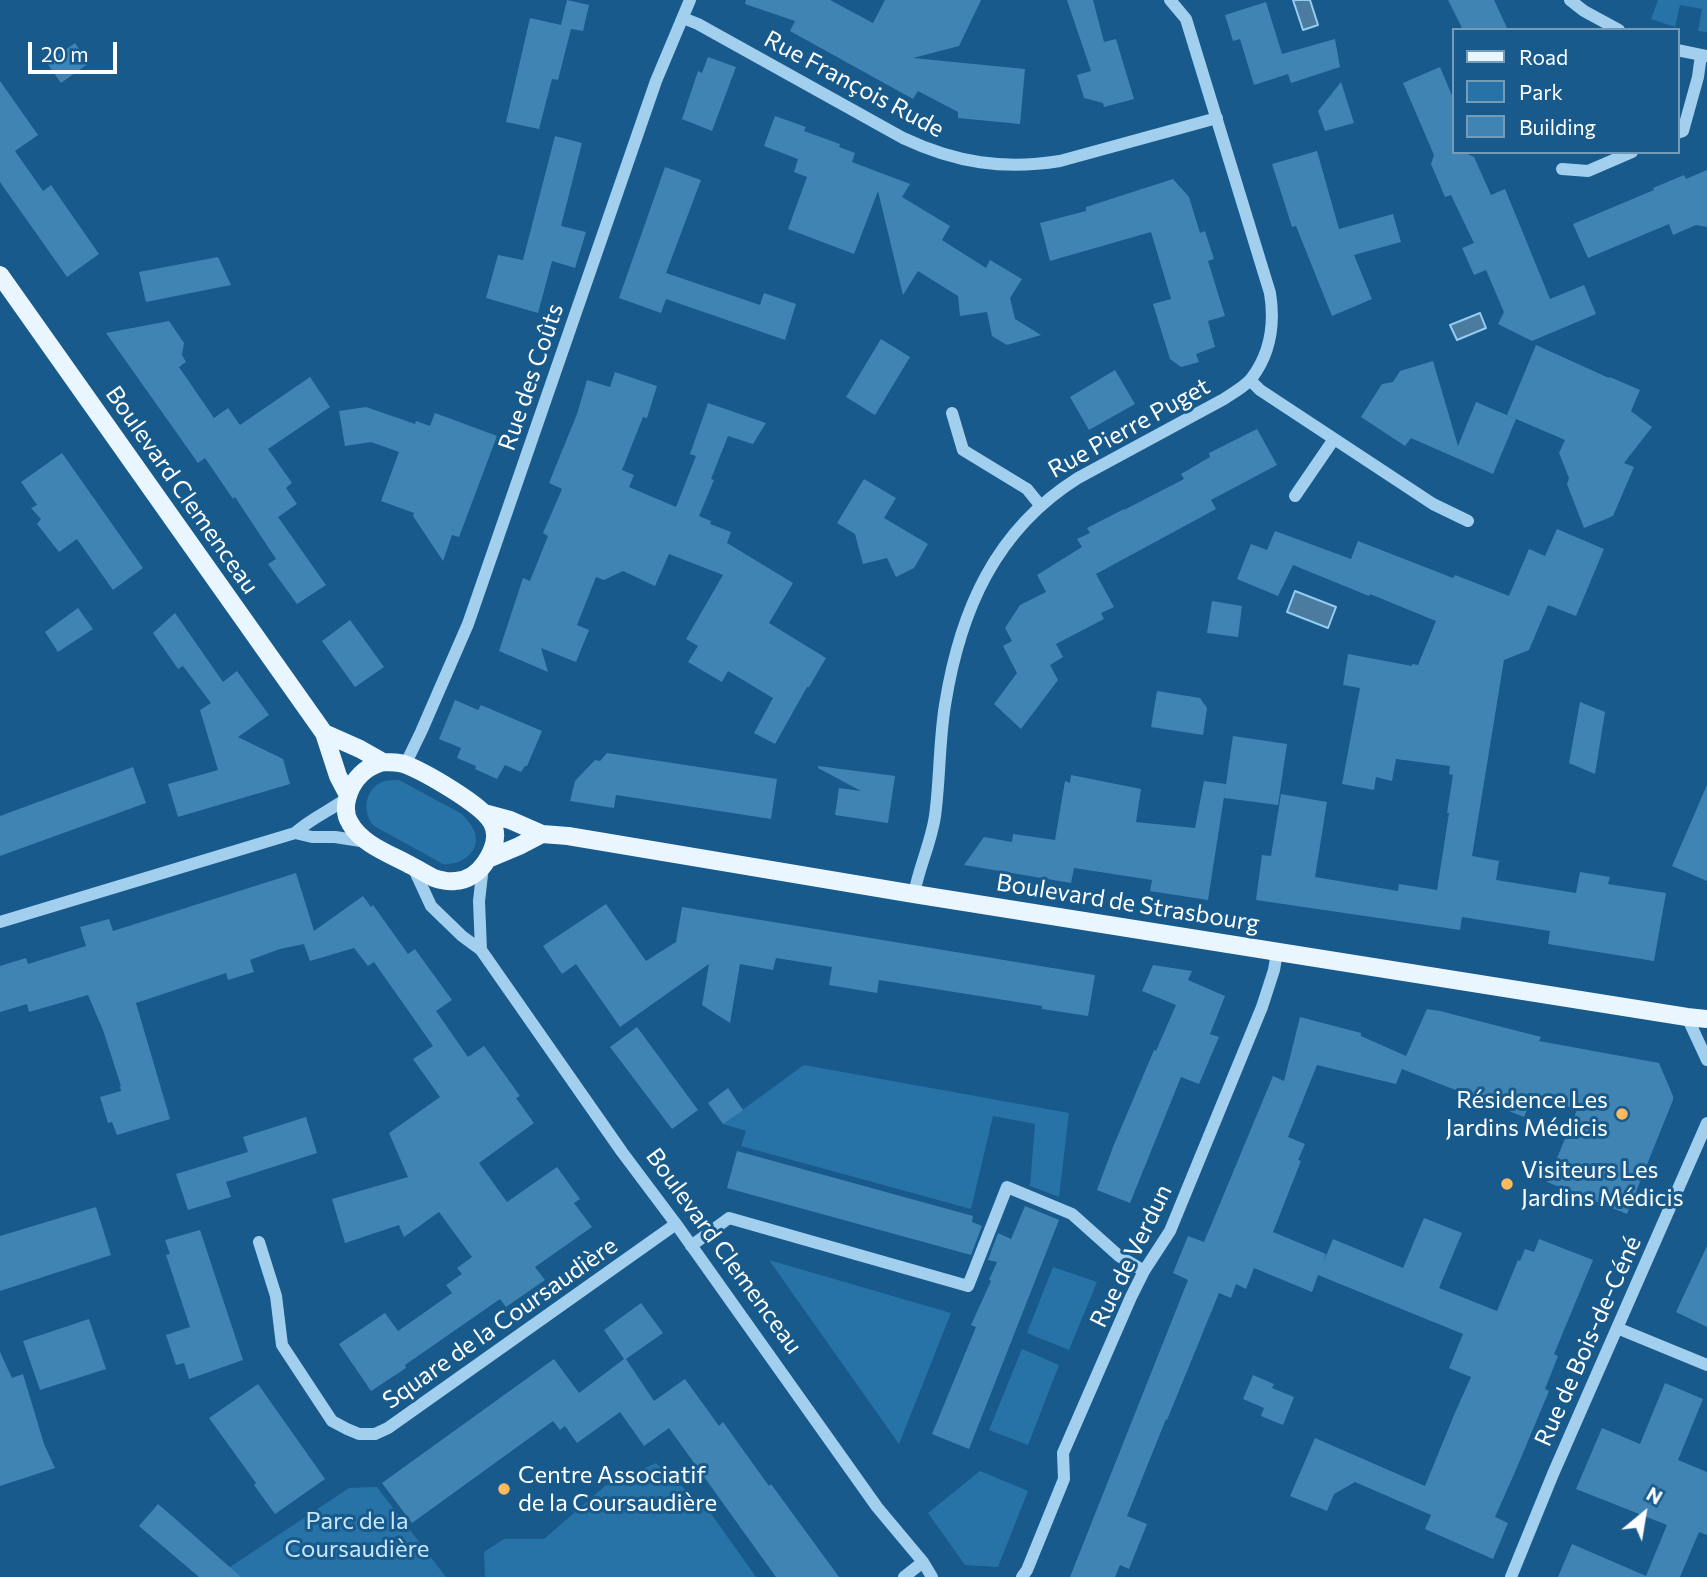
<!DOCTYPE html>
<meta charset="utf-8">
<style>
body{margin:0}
#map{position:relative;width:1707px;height:1577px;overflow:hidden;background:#175a8b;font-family:Commissioner,sans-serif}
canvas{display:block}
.legend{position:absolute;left:1452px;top:28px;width:228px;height:126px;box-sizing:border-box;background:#175a8b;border:2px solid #749cb9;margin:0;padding:9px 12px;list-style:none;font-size:21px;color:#fff}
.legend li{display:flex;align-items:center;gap:14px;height:35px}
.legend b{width:35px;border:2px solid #749cb9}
.north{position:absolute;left:1609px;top:1479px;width:70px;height:70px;-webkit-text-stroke:5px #175a8b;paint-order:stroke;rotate:30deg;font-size:19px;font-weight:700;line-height:28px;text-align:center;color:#fff}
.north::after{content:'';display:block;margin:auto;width:24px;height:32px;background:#fff;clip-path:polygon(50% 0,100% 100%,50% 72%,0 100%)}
.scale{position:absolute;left:28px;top:42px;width:89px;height:32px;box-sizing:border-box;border:4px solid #fff;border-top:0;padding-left:9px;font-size:21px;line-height:24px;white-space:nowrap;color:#fff;-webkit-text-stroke:5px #175a8b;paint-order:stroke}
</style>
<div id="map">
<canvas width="1707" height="1577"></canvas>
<ul class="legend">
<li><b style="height:9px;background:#e9f5ff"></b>Road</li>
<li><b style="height:19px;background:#2773a8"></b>Park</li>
<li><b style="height:19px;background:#4084b4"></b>Building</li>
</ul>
<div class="north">N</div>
<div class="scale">20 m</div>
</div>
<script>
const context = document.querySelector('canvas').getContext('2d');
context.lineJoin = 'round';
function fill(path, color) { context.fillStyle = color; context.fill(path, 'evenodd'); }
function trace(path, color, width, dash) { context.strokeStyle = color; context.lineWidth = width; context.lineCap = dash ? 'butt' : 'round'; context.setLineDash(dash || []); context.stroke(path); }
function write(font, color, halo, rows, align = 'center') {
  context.font = font + ' Commissioner,sans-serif'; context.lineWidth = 6; context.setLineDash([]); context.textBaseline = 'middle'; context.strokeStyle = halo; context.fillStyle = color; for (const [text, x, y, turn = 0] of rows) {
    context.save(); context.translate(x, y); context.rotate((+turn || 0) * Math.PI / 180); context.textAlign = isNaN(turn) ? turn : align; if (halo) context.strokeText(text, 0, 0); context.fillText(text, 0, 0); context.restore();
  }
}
fill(new Path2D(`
 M 1658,0 L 1707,0 L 1707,32 L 1698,31 L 1702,9 L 1680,5 L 1675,27 L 1651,19 Z
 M 399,780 L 462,814 C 467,820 473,826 475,833 C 481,853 459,866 443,864 L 374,826 C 362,813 364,790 382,782 C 387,780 394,780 399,780 Z
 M 804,1065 L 1069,1113 L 1059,1197 L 1030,1186 L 1035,1124 L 993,1116 L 971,1209 L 741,1146 L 746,1131 L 723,1124 Z
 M 769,1260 L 951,1313 L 899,1444 Z
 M 1053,1267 L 1097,1282 L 1069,1350 L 1027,1333 Z
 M 1022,1349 L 1059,1365 L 1028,1445 L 989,1430 Z
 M 656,1463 L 710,1512 L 756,1577 L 485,1577 L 484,1552 L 504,1539 L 544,1539 L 605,1486 Z
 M 980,1471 L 1028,1491 L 998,1567 L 965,1565 L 928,1513 Z
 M 377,1487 L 446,1577 L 221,1577 L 230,1567 L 349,1488 Z`), '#2773a8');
const water = new Path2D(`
 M 1293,0 L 1310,0 L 1318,25 L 1303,30 Z
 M 1480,313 L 1486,328 L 1457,340 L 1450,325 Z
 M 1295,591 L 1336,607 L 1328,628 L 1287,612 Z`);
fill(water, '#4b7b9f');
trace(water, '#94ccf1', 2);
fill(new Path2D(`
 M 567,0 L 589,5 L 583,31 L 571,29 L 558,80 L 552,79 L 539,129 L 506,122 L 530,18 L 561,25 Z
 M 746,0 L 830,0 L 873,23 L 885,0 L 981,0 L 959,46 L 913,58 L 1025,69 L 1020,124 L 958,118 L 958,112 L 918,91 L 913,99 L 790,31 L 795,21 L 745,4 Z
 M 1067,0 L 1093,0 L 1104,42 L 1116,39 L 1134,99 L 1104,107 L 1103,103 L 1084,98 L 1077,75 L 1091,71 Z
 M 1448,0 L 1494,0 L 1508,30 L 1463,30 Z
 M 1266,2 L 1282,54 L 1335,39 L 1340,67 L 1291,83 L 1288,74 L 1254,85 L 1240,39 L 1233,41 L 1225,15 Z
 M 75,43 L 89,63 L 61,83 L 47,63 Z
 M 708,57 L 736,67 L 712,131 L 682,119 L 698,71 L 702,73 Z
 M 1440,67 L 1453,98 L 1453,152 L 1463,152 L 1474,157 L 1491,195 L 1505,189 L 1550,299 L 1584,285 L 1596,314 L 1532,341 L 1498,324 L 1504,312 L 1486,270 L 1474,275 L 1462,248 L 1474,243 L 1451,195 L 1445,197 L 1431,164 L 1434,155 L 1403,83 Z
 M 0,81 L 38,135 L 15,151 L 43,191 L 51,185 L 99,254 L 67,277 L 0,182 Z
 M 1341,82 L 1354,123 L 1325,131 L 1318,111 Z
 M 775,116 L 806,127 L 804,131 L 840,144 L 839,147 L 855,153 L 852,162 L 910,184 L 902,197 L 950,226 L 942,240 L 986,268 L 990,260 L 1022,279 L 1010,298 L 1015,319 L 1041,335 L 1007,345 L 992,336 L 987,312 L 960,316 L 958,296 L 918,271 L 903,295 L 878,191 L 854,254 L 788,229 L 807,177 L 794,172 L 798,159 L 764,146 Z
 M 555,136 L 582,143 L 561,226 L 586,232 L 575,268 L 552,261 L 538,313 L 486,298 L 498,255 L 523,260 Z
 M 1317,151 L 1339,229 L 1393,214 L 1401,242 L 1354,255 L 1372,299 L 1332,316 L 1296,226 L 1292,227 L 1272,164 Z
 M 665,167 L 701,180 L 666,273 L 760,305 L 764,293 L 796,304 L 785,340 L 666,299 L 661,313 L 619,298 Z
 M 1707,170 L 1707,227 L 1696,225 L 1673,235 L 1669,224 L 1588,258 L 1573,224 L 1654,190 L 1653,188 L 1684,175 L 1686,179 Z
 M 1173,179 L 1189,197 L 1200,233 L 1205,231 L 1214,259 L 1208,261 L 1225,316 L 1208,321 L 1215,347 L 1196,354 L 1199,362 L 1181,367 L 1170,359 L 1153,304 L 1171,299 L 1151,232 L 1050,261 L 1040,223 L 1086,211 L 1086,207 Z
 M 218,257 L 231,285 L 146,302 L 139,272 Z
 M 169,321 L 184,343 L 182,355 L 186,362 L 179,367 L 214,418 L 228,408 L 240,425 L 310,377 L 330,407 L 268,449 L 292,483 L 286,488 L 297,504 L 278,517 L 326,585 L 297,604 L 268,564 L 276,559 L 235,497 L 233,499 L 205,458 L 198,463 L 106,333 Z
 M 881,339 L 910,357 L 875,415 L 846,397 Z
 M 1536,345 L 1609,378 L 1610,377 L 1640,390 L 1631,411 L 1652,427 L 1624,463 L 1634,467 L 1613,516 L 1584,528 L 1567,484 L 1569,478 L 1559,453 L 1565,440 L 1507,415 Z
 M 1433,361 L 1458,446 L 1476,402 L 1516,419 L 1493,474 L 1411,438 L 1405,446 L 1361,417 L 1382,384 L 1393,382 L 1400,371 Z
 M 1115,370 L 1135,404 L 1089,430 L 1070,397 Z
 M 615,372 L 657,386 L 647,418 L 643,417 L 622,470 L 634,475 L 629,487 L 676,507 L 696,456 L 690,454 L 708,403 L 766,423 L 753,444 L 728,436 L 711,479 L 714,480 L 699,516 L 711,521 L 710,524 L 731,532 L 727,543 L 793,583 L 769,623 L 826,658 L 809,687 L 807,687 L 775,744 L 754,733 L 773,698 L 728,671 L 722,682 L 688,662 L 698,646 L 686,639 L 723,575 L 669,554 L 655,586 L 623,571 L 604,580 L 596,577 L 577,625 L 589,630 L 576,662 L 541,648 L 548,672 L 499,651 L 523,578 L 530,581 L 548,536 L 543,533 L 562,489 L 549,483 L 577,414 L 587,380 L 610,387 Z
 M 366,407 L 415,424 L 416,421 L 430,426 L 435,413 L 497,436 L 459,537 L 452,535 L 443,561 L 413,516 L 414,513 L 381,501 L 399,452 L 371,442 L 345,446 L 339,411 Z
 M 1257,429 L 1277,465 L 1211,500 L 1216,509 L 1096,574 L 1114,607 L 1101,613 L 1104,619 L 1056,644 L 1063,657 L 1050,665 L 1058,680 L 1021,729 L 994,704 L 1017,673 L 1003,646 L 1012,641 L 1005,628 L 1020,605 L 1046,592 L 1037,575 L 1082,547 L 1077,539 L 1090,533 L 1087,528 L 1124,509 L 1124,510 L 1184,479 L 1181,474 L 1210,457 L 1209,453 Z
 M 62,453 L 143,568 L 113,590 L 77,539 L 59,552 L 37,524 L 41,519 L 31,508 L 37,505 L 21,482 Z
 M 864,479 L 896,498 L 884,518 L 928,544 L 914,568 L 896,577 L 887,558 L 863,564 L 855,534 L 837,523 Z
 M 1557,529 L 1604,549 L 1576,616 L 1548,605 L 1529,650 L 1504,660 L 1472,856 L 1499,861 L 1496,880 L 1576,893 L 1580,872 L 1610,877 L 1608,884 L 1666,893 L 1654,961 L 1548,944 L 1550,931 L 1462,917 L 1460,930 L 1256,900 L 1262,855 L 1271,856 L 1281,794 L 1327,802 L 1315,877 L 1398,891 L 1399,884 L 1437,890 L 1449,813 L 1447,813 L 1453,775 L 1449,774 L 1450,766 L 1396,759 L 1392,781 L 1376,777 L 1374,790 L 1342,784 L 1360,688 L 1343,685 L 1348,654 L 1412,666 L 1412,664 L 1418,665 L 1436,621 L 1370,594 L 1369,596 L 1293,565 L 1278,596 L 1237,579 L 1251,544 L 1267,550 L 1275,531 L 1351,559 L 1358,541 L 1453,578 L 1455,575 L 1509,596 L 1529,549 L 1545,556 Z
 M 1212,601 L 1242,606 L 1238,637 L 1207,633 Z
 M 78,608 L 93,629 L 58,652 L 45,632 Z
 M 175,613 L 223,682 L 237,671 L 269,715 L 238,737 L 283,759 L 290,784 L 178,817 L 168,784 L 218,770 L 200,710 L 211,703 L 183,666 L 178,669 L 153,633 Z
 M 350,620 L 384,667 L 355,687 L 322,641 Z
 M 1157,691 L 1200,698 L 1207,708 L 1203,735 L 1151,727 Z
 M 455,700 L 478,710 L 481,705 L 542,731 L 527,766 L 525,766 L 521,772 L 505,765 L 497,779 L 475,769 L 476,766 L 457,758 L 461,748 L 439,739 Z
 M 1580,702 L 1605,712 L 1595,774 L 1569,763 Z
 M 1233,736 L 1287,744 L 1278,805 L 1224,798 Z
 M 607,753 L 777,779 L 771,819 L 616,795 L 614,808 L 570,801 L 575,781 L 595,760 L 600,761 Z
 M 818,766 L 895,776 L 888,823 L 835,815 L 839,788 L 861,791 L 818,768 Z
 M 133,767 L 146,803 L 0,856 L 0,816 Z
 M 1071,775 L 1141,789 L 1136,822 L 1195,828 L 1204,781 L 1226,784 L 1208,900 L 1150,891 L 1152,880 L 1074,868 L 1071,883 L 964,865 L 984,837 L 1012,842 L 1013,834 L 1055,840 L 1065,781 L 1070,783 Z
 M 1707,785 L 1707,881 L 1672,866 Z
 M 296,873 L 314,931 L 363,896 L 371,907 L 373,905 L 408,954 L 415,949 L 452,1000 L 436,1011 L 468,1057 L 484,1046 L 520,1096 L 516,1098 L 534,1123 L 479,1163 L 507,1202 L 557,1167 L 580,1199 L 574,1203 L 592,1227 L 535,1267 L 545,1280 L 506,1307 L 500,1299 L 405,1365 L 406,1368 L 371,1391 L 339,1344 L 385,1313 L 398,1331 L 452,1293 L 446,1285 L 462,1274 L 457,1268 L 472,1257 L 439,1212 L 404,1237 L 399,1225 L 345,1243 L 332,1199 L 408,1177 L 389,1133 L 440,1097 L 413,1059 L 433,1046 L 374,962 L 368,966 L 354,948 L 310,961 L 304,944 L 280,949 L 250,960 L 254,972 L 228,980 L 226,973 L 136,1003 L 170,1119 L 117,1135 L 112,1122 L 108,1123 L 100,1097 L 121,1091 L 120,1086 L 121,1086 L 103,1030 L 88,995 L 29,1012 L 27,1004 L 0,1012 L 0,966 L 26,958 L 28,964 L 86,946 L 80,927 L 109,919 L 113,931 Z
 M 606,904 L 646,961 L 676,942 L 682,907 L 1095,975 L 1088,1016 L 1042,1009 L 1042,1006 L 879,980 L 877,993 L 829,985 L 832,967 L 776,958 L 773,970 L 740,964 L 730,1023 L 702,1005 L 709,964 L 620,1027 L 576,964 L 562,974 L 543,946 Z
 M 1153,965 L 1192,971 L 1188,980 L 1225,996 L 1210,1034 L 1219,1037 L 1199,1084 L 1181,1077 L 1130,1203 L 1097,1190 L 1113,1147 L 1154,1050 L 1156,1051 L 1176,1005 L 1142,991 Z
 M 1427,1009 L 1440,1011 L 1541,1037 L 1539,1041 L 1659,1063 L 1673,1096 L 1673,1100 L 1627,1214 L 1547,1182 L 1577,1110 L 1534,1093 L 1524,1117 L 1402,1069 L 1396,1084 L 1317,1065 L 1288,1137 L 1305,1144 L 1298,1160 L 1301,1161 L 1273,1232 L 1326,1254 L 1323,1263 L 1333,1239 L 1403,1268 L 1424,1218 L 1462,1233 L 1439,1288 L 1497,1311 L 1518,1260 L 1520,1261 L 1525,1249 L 1534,1252 L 1539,1239 L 1593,1260 L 1554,1354 L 1558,1356 L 1545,1389 L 1549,1391 L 1515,1472 L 1495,1517 L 1508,1523 L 1493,1559 L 1425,1529 L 1431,1515 L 1355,1482 L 1334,1494 L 1327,1511 L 1290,1496 L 1315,1438 L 1425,1486 L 1454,1415 L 1471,1377 L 1449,1368 L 1463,1334 L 1318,1275 L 1312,1292 L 1254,1268 L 1246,1289 L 1236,1284 L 1231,1298 L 1219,1293 L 1167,1420 L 1166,1419 L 1127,1516 L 1147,1524 L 1129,1569 L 1120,1565 L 1115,1577 L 1070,1577 L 1188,1280 L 1173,1273 L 1188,1236 L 1204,1242 L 1273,1076 L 1284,1081 L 1300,1017 L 1361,1033 L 1361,1036 L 1406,1056 Z
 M 637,1027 L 698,1110 L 672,1129 L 610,1047 Z
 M 728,1088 L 743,1110 L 723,1124 L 708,1103 Z
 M 306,1117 L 317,1153 L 226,1182 L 231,1197 L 188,1210 L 176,1174 L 248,1152 L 243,1137 Z
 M 737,1151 L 973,1216 L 972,1222 L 982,1226 L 971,1255 L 727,1188 Z
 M 1025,1206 L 1059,1220 L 969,1449 L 932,1434 L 976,1327 L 971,1325 L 991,1281 L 989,1280 L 997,1262 L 988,1260 L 998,1233 L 1011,1239 Z
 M 96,1207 L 111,1255 L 0,1291 L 0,1236 Z
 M 200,1230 L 243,1360 L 189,1379 L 184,1363 L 176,1365 L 166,1335 L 190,1327 L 166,1255 L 170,1254 L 165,1240 Z
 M 1707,1246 L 1707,1327 L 1676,1312 Z
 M 641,1303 L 663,1333 L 626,1359 L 654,1401 L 685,1379 L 719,1426 L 723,1422 L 769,1486 L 771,1484 L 839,1577 L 776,1577 L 669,1428 L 644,1446 L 620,1412 L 577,1443 L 565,1426 L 560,1430 L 553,1421 L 412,1523 L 382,1483 L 554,1359 L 579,1393 L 624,1359 L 604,1330 Z
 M 89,1319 L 106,1369 L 40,1390 L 23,1341 Z
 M 0,1352 L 12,1378 L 23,1374 L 44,1444 L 55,1468 L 0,1486 Z
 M 1253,1375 L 1274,1384 L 1272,1388 L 1294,1397 L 1283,1425 L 1261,1416 L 1264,1408 L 1243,1399 Z
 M 1665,1383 L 1703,1399 L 1678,1460 L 1707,1472 L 1707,1535 L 1699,1532 L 1680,1577 L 1558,1577 L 1572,1544 L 1646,1576 L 1667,1525 L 1576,1489 L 1602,1428 L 1640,1444 Z
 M 258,1384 L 325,1479 L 275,1514 L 254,1485 L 256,1483 L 209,1418 Z
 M 158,1504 L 172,1516 L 241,1577 L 199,1577 L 139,1526 Z`), '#4084b4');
trace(new Path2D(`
 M 1570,0 L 1584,11 L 1619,30
 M 683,18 L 698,24 L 903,138 C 956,163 1004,170 1060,161 L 1217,118
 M 1677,50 L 1707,56
 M 1677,133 L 1683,131 L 1698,77 L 1701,55
 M 1562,169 L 1588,171 L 1632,152
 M 1250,380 L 1260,390 L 1433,504 L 1468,521
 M 952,413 L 963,450 L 1027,489 L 1040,505
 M 1295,496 L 1334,439
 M 405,765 L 421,732 L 468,624 L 656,81 L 690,0
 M 295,833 L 312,837 L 335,837 L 367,842
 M 413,867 L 431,906 L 462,936 L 481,950 L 479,901 L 483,866
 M 914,894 C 919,867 931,843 935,816 C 940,779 939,742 945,705 C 960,611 995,530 1078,478 L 1224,399 C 1233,393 1244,387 1251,379 C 1271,353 1275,324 1270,293 L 1186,19 L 1170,0
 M 0,922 L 295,833 C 310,819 329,811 346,799
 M 481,950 L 622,1152 L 676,1224 L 877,1507 L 923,1562 L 932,1577
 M 1687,1017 L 1707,1060
 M 259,1242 L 276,1296 L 282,1345 L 332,1421 L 347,1429 L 359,1434 L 375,1434 L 388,1428 L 676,1224
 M 691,1246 L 729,1218 L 968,1286 L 1007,1187 L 1072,1214 L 1119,1256 L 1144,1271
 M 1617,1328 L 1707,1365
 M 904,1577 L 923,1562
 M 1022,1577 L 1027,1570 L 1064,1479 L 1063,1453 L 1131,1297 L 1144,1271 L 1170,1231 L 1262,1007 L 1274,970 L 1277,952
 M 1511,1577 L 1553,1474 L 1707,1123`), '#a2cfee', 12);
trace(new Path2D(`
 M 0,275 L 324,733 L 338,776 L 348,795
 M 324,733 L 360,749 L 383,762
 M 383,762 C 390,762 397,762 404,764 C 423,771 483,805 492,823 C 499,836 493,851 485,863 C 478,873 467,881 455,881 C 448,882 440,880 434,878 C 426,874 418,869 410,865 C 390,854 361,844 350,823 C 343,812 346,799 351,788 C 358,774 368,766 383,762 Z
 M 484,813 L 510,820 L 542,834 L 568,836 L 914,894 L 1687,1017 L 1707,1019
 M 488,859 L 519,846 L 542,834`), '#e9f5ff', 18);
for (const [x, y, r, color] of [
 [1622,1114,7,"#ffba5f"],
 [1507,1184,7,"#ffba5f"],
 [504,1489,7,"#ffba5f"]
]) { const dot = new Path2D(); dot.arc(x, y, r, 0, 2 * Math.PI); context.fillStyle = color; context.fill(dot); trace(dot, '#175a8b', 2.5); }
write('24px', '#fff', '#175a8b', [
 ["Rue François Rude",854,84,28],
 ["Rue des Coûts",531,377,-71],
 ["Rue Pierre Puget",1129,428,-29],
 ["Boulevard Clemenceau",182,490,55],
 ["Boulevard de Strasbourg",1128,903,9],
 ["Boulevard Clemenceau",724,1251,54],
 ["Rue de Verdun",1131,1256,-64],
 ["Square de la Coursaudière",500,1323,-35],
 ["Rue de Bois-de-Céné",1588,1341,-66]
]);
write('24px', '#fff', '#175a8b', [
 ["Résidence Les",1608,1100,"right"],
 ["Jardins Médicis",1608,1128,"right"],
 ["Visiteurs Les",1521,1170],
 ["Jardins Médicis",1521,1198],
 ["Centre Associatif",518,1475],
 ["de la Coursaudière",518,1503]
], 'left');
write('24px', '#c8e6fa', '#175a8b', [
 ["Parc de la",357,1521],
 ["Coursaudière",357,1549]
]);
</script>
